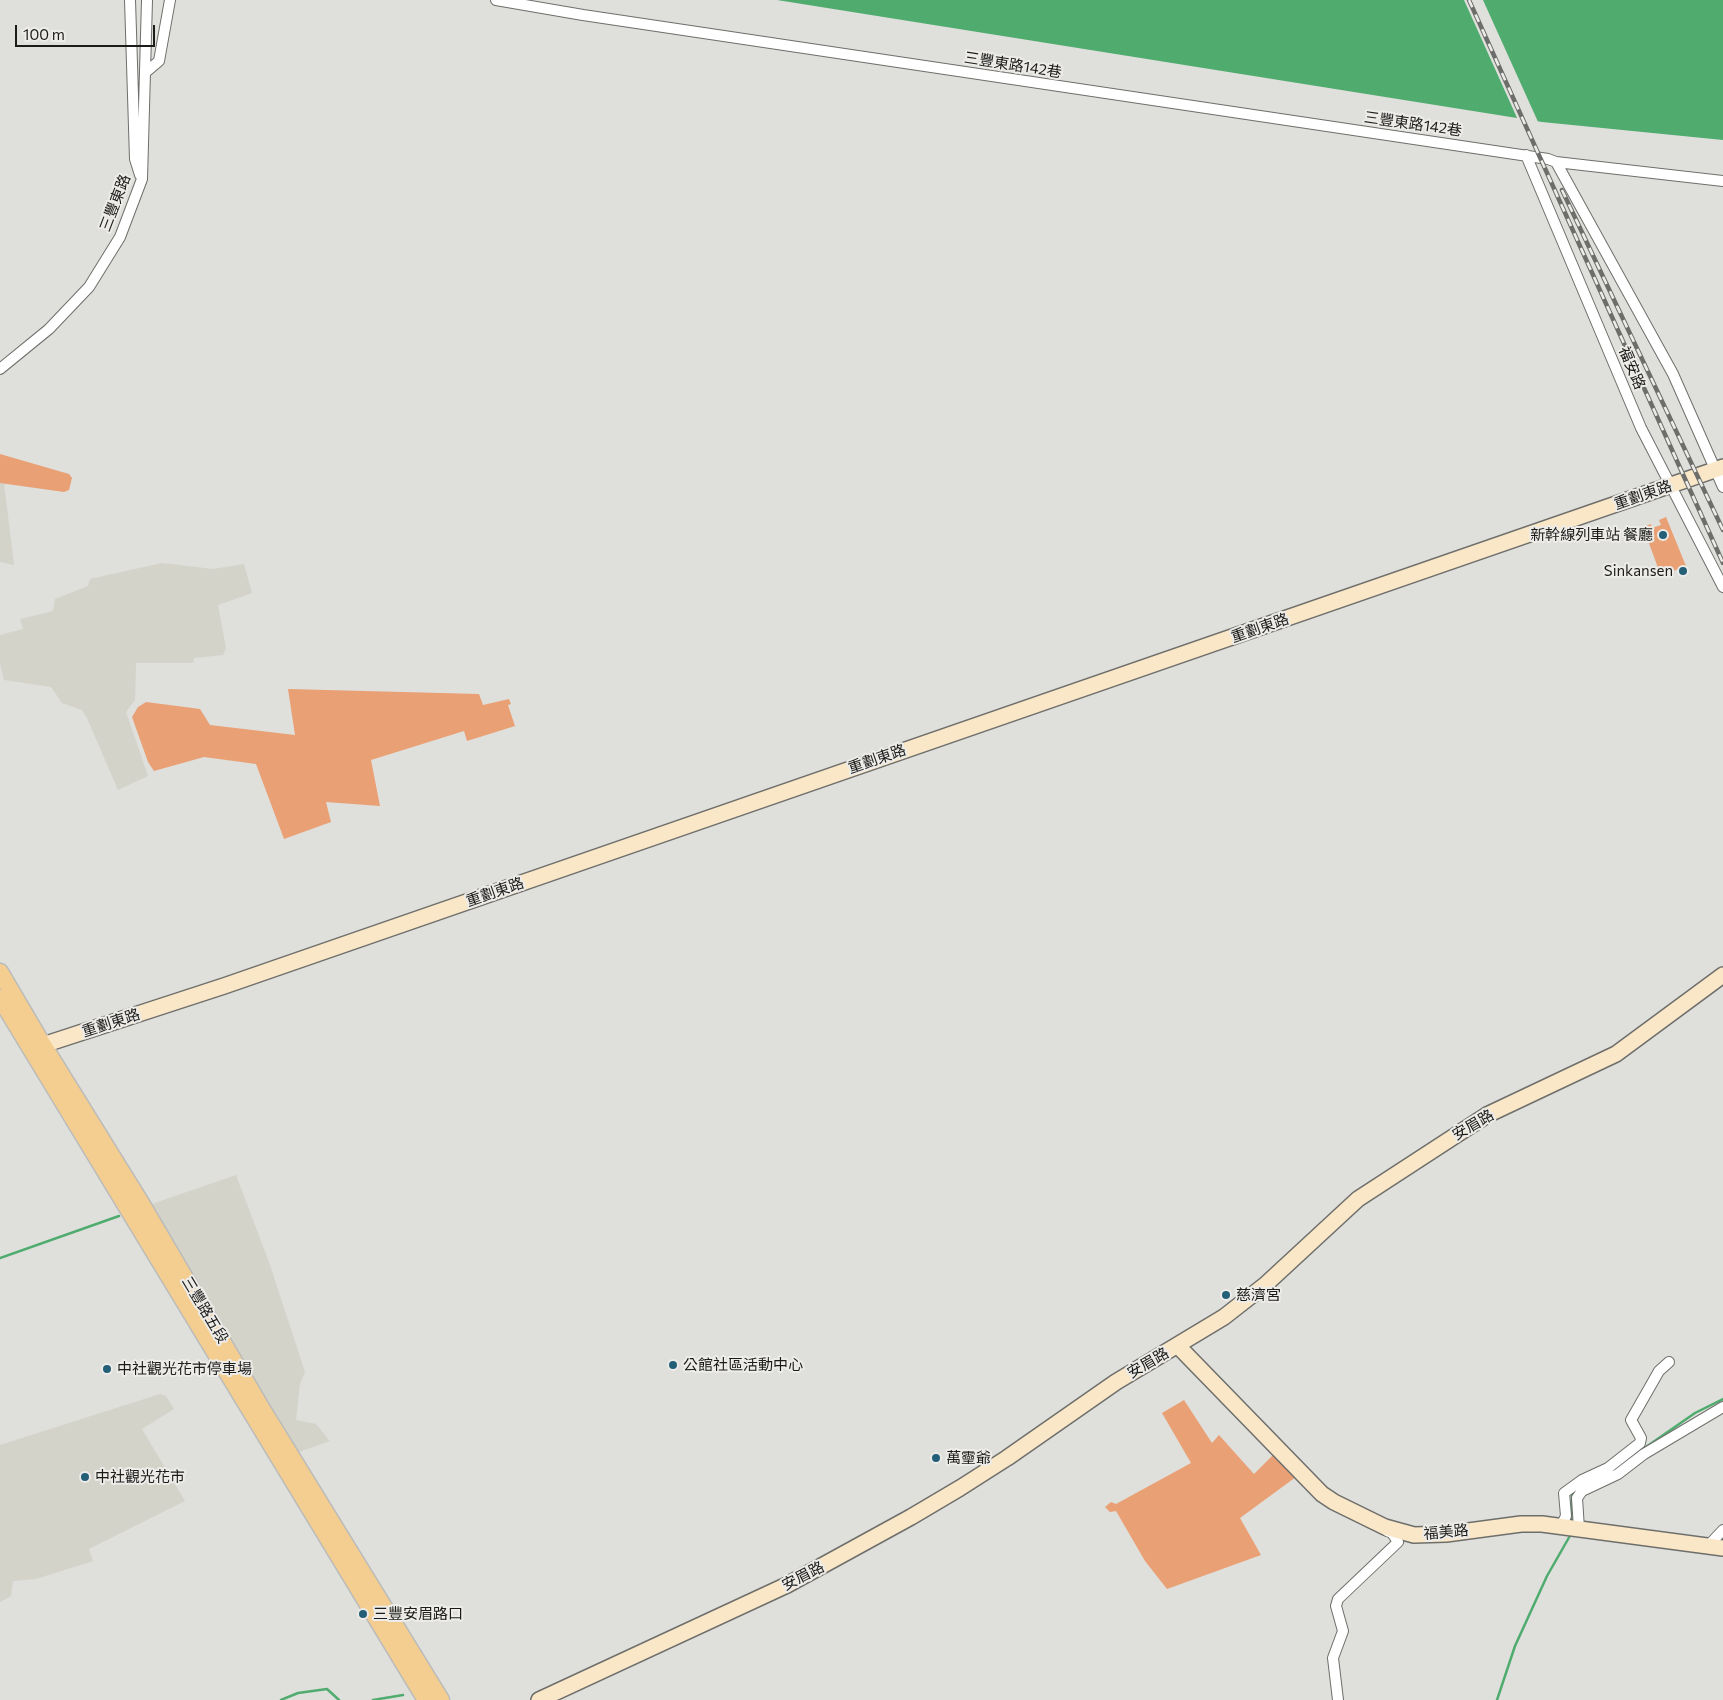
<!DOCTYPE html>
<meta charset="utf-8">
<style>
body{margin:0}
#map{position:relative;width:1723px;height:1700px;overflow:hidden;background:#dfdfdc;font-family:Commissioner,sans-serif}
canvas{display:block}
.scale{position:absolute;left:15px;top:25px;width:140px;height:22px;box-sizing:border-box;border:2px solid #1b1b1a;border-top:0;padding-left:6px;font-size:15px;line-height:18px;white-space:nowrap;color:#1b1b1a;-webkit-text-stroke:4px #edece9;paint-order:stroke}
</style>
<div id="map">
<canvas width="1723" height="1700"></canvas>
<div class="scale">100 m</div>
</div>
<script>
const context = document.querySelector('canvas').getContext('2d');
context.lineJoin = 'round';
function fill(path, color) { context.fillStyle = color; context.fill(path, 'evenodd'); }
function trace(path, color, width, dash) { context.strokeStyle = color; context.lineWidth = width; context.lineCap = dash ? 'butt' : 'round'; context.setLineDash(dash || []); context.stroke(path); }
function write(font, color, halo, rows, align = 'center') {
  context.font = font + ' Commissioner,"Noto Sans TC",sans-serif'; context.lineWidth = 4; context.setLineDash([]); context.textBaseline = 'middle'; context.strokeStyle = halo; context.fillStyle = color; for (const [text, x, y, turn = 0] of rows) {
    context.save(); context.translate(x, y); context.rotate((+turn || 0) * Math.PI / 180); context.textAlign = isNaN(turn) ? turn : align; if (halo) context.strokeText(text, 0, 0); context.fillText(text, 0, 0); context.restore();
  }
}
fill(new Path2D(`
 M 0,483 L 4,483 L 14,565 L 0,562 Z
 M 162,563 L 213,569 L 244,564 L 252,593 L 218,605 L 226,648 L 223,655 L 194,658 L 193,663 L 136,663 L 135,700 L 126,712 L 148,776 L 118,790 L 87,718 L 82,710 L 62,703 L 51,687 L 4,680 L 0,664 L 0,635 L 23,629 L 20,619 L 53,611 L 55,599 L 88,586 L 90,579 Z
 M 236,1175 L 270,1265 L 305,1372 L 300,1384 L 296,1420 L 316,1424 L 330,1441 L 299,1452 L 149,1205 Z
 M 160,1394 L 166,1396 L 174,1409 L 142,1429 L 185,1501 L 89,1549 L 93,1561 L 36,1579 L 13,1581 L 11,1596 L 0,1602 L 0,1445 Z`), '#d4d3c9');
fill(new Path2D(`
 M 0,454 L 69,474 L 72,478 L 69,490 L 64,492 L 0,483 Z
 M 1666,517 L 1686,566 L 1661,576 L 1643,527 L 1651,524 L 1652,528 L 1661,525 L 1659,520 Z
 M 288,689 L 479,694 L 483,705 L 509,699 L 511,704 L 508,705 L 515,726 L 467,741 L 464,731 L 371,760 L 380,806 L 326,802 L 331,822 L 284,839 L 256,764 L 204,757 L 154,771 L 148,762 L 132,717 L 138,707 L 146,702 L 200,709 L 210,725 L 295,735 Z
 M 1184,1400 L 1212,1443 L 1219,1435 L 1254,1474 L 1278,1450 L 1300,1474 L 1240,1518 L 1261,1555 L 1167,1589 L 1145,1561 L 1116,1511 L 1110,1512 L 1105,1507 L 1111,1502 L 1116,1504 L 1191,1463 L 1162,1413 Z`), '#eaa075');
fill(new Path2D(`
 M 777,0 L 1723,0 L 1723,140 L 1542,122 Z`), '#4fac6e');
fill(new Path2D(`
 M 1464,0 L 1483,0 L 1539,124 L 1518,120 Z`), '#dfdfdc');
trace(new Path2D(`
 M 0,1258 L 119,1216
 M 1646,1447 L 1695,1413 L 1723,1399
 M 1611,1471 L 1630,1459
 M 1571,1524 L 1572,1495 L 1576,1491
 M 281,1700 L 298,1693 L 327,1689 L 339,1700
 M 373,1700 L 403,1695
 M 1497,1700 L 1515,1646 L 1547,1576 L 1571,1534`), '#4fac6e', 2.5);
const street = new Path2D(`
 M 130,0 L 135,159 L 140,175
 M 496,0 L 583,15 L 1548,159 L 1556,162 L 1723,181
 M 146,72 L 159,61 L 170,0
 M 1526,155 L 1641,428 L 1723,587
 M 1556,162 L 1673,374 L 1723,487
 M 0,369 L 49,329 L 89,287 L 120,237 L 142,179 L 147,0
 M 1561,1526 L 1566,1516 L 1564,1493 L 1582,1480 L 1608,1468 L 1640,1443 L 1641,1438 L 1631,1420 L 1659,1371 L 1669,1362
 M 1579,1529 L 1577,1498 L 1582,1491 L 1618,1474 L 1644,1454 L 1723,1407
 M 1708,1546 L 1723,1530
 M 1338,1700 L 1333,1658 L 1343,1631 L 1336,1606 L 1338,1599 L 1398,1542 L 1392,1533 L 1387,1531`);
const secondary = new Path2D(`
 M 33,1051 L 43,1045 L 224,986 L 1723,467
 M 1178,1346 L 1322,1494 L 1334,1502 L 1385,1527 L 1414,1535 L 1446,1534 L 1521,1524 L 1542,1524 L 1723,1548
 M 539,1700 L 787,1585 L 911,1517 L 960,1488 L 1007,1458 L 1116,1382 L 1224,1317 L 1265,1285 L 1358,1199 L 1487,1115 L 1616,1054 L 1723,975`);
const primary = new Path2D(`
 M 0,972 L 43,1045 L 141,1203 L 262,1409 L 441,1700
 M 0,998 L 426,1700`);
trace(street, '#6e6e6b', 12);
trace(secondary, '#6e6e6b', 18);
trace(primary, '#bbbbba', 19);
trace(street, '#fff', 10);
trace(secondary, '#fae7c8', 15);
trace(primary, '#f4ce90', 16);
const rail = new Path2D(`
 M 1469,0 L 1723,563
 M 1562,190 L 1723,530`);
trace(rail, '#6d6d6b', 4.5);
trace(rail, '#edece9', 2.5, [8]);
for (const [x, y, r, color] of [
 [1663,535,5,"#235f77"],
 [1683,571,5,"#235f77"],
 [1226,1295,5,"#235f77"],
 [673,1365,5,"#235f77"],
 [107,1369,5,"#235f77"],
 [936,1458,5,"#235f77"],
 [85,1477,5,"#235f77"],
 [363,1614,5,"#235f77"]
]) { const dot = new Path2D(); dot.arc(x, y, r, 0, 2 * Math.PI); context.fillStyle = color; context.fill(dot); trace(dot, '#edece9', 2); }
write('15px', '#1b1b1a', '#edece9', [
 ["三豐東路142巷",1013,65,9],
 ["三豐東路142巷",1413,124,8],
 ["三豐東路",115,203,-69],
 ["福安路",1632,368,67],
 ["重劃東路",1643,495,-19],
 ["重劃東路",1260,628,-19],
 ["重劃東路",877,759,-19],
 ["重劃東路",495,892,-19],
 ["重劃東路",111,1023,-18],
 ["安眉路",1473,1125,-30],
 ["三豐路五段",205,1310,59],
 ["安眉路",1148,1363,-30],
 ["福美路",1446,1532,-5],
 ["安眉路",803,1576,-27]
]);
write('15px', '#1b1b1a', '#edece9', [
 ["新幹線列車站 餐廳",1653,535,"right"],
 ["Sinkansen",1673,571,"right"],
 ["慈濟宮",1236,1295],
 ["公館社區活動中心",683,1365],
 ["中社觀光花市停車場",117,1369],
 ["萬𤫊爺",946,1458],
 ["中社觀光花市",95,1477],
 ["三豐安眉路口",373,1614]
], 'left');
</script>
